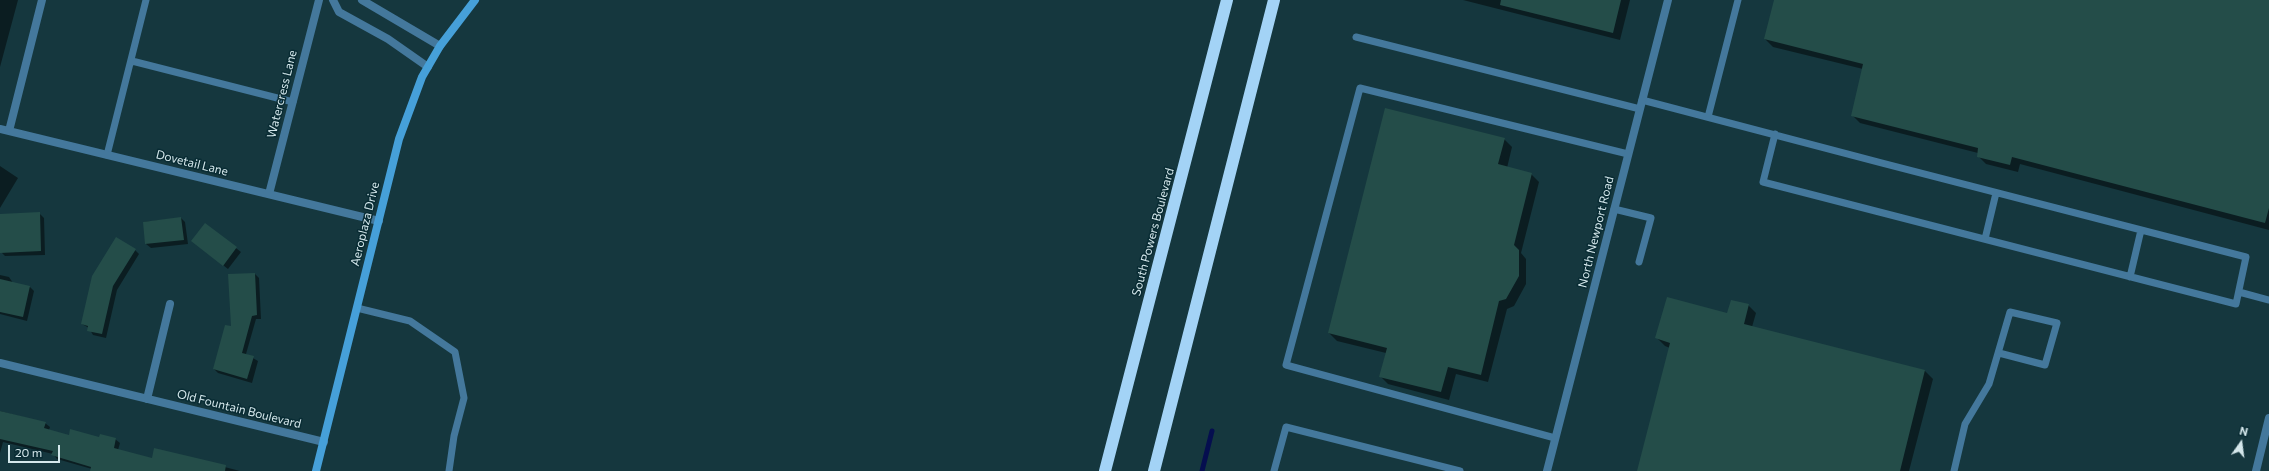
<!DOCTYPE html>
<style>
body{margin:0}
#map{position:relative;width:2269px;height:471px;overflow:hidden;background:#15373e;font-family:Commissioner,sans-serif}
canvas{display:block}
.north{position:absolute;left:2221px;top:423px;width:40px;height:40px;-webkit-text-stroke:3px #092c34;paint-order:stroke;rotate:14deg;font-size:11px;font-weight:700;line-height:16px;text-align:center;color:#d4e7eb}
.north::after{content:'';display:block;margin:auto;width:14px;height:18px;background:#d4e7eb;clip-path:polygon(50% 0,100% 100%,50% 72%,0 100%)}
.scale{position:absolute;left:8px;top:445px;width:52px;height:18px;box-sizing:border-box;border:2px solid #d4e7eb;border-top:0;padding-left:5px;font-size:12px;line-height:14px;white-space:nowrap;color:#d4e7eb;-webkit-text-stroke:3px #092c34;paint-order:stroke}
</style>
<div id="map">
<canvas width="2269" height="471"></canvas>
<div class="north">N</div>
<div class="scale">20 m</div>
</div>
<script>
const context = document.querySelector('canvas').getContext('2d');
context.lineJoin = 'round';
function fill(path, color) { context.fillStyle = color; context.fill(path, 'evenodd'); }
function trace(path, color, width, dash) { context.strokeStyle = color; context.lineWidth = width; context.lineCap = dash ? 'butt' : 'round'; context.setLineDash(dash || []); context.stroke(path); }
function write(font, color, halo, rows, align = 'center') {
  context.font = font + ' Commissioner,sans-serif'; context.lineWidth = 3; context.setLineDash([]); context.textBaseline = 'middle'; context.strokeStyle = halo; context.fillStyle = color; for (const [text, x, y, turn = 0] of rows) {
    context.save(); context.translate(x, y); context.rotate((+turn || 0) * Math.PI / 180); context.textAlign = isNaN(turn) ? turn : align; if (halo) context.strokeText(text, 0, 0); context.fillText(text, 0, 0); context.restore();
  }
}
fill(new Path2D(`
 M 0,0 L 18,0 L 0,67 Z
 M 1463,0 L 1630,0 L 1620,40 Z
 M 1775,0 L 2260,0 L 2269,2 L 2269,230 L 2020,164 L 2018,172 L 1986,164 L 1978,156 L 1978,153 L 1860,123 L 1852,115 L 1863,69 L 1773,47 L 1765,39 Z
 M 1504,139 L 1512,147 L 1507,168 L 1531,174 L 1539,182 L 1521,253 L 1526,259 L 1526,284 L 1514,306 L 1507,309 L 1488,382 L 1456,374 L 1449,400 L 1388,384 L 1380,376 L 1386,353 L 1337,341 L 1329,333 Z
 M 0,166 L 18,178 L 0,208 Z
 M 39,213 L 44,218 L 45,255 L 5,256 L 1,252 L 0,215 Z
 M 181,218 L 185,222 L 188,244 L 151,248 L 146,244 L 144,222 Z
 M 205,224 L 241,252 L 228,269 L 192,241 Z
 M 135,250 L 139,254 L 117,290 L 106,338 L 93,335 L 89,328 L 82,324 Z
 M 255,274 L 259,278 L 261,319 L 256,319 L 246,354 L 258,361 L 252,383 L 218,373 L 214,369 Z
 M 0,275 L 9,277 L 13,283 L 30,287 L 34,291 L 27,321 L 0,314 Z
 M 1748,305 L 1756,313 L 1752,327 L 1925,371 L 1933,379 L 1909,471 L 1639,471 L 1670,348 L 1665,346 L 1657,338 L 1728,314 Z
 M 0,411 L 45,423 L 50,427 L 49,430 L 69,436 L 115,439 L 120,443 L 118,450 L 153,460 L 155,449 L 240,471 L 91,471 L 92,469 L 57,459 L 53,454 L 3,442 L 0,453 Z`), '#0007');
trace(new Path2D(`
 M 1202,471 L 1212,431`), '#050e4f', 5);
fill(new Path2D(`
 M 1501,0 L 1621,0 L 1613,33 L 1500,5 Z
 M 1774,0 L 2269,0 L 2269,208 L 2265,223 L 2012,157 L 2010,165 L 1977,157 L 1978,148 L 1851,116 L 1863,64 L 1764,39 Z
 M 1385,108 L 1505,138 L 1498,164 L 1532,173 L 1514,245 L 1519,250 L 1519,276 L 1506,299 L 1499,301 L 1481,375 L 1448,367 L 1441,392 L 1379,377 L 1387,348 L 1328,333 Z
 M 40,212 L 41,251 L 0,253 L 0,214 Z
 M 181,217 L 184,240 L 145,244 L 143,222 Z
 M 205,223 L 237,247 L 223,266 L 191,241 Z
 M 116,237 L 136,249 L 113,286 L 102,334 L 87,331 L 88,326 L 81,324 L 92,276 Z
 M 255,273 L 257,315 L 252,316 L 242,353 L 254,356 L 247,379 L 213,369 L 225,325 L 231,326 L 228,274 Z
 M 0,279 L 30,286 L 23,317 L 0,312 Z
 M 1667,297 L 1727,313 L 1731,300 L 1749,304 L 1744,324 L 1925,370 L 1900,471 L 1637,471 L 1670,343 L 1655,338 Z
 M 0,411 L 46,422 L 44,428 L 69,435 L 70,429 L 99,437 L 100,434 L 116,438 L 114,448 L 152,458 L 154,448 L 226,465 L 225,471 L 90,471 L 91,467 L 51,455 L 53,451 L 0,439 Z`), '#244d49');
trace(new Path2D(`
 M 1356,37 L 1640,109
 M 132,61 L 293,102
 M 1642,100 C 1843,153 2045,206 2246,257 L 2236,304 L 1763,182 L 1775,134
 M 1708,117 L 1738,0
 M 107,155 L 146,0
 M 1614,209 L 1651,218 L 1639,262
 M 1985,239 L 1996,193
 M 2130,277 L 2141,230
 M 2239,292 L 2269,300
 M 357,308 L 410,321 L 455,352 L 464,398 L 454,436 L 449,471
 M 1555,438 L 1286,365 L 1360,88 L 1628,154
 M 1274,471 L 1286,427 L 1460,471
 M 1954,471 L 1965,424 L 1989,384 L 2010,312 L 2057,323 L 2045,365 L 1999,353`), '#44789c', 7);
trace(new Path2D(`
 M 333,0 L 339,12 L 388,39 L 428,67
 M 362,0 L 440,46
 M 0,129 L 379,221
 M 9,131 L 42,0
 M 269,194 L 319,0
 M 0,363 L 324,442
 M 147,399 L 170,304
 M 1547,471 L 1668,0
 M 2256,471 L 2269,418`), '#44789c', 8);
trace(new Path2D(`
 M 316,471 L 399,139 L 422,77 L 440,46 L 475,0`), '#46a0d9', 8);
trace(new Path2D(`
 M 1105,471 L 1227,0
 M 1154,471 L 1274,0`), '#a3d3f6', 12);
write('12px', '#d4e7eb', '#092c34', [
 ["Watercress Lane",282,94,-76],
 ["Dovetail Lane",192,163,14],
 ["Aeroplaza Drive",365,224,-76],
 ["South Powers Boulevard",1153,232,-75],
 ["North Newport Road",1596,232,-76],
 ["Old Fountain Boulevard",239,409,14]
]);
</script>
